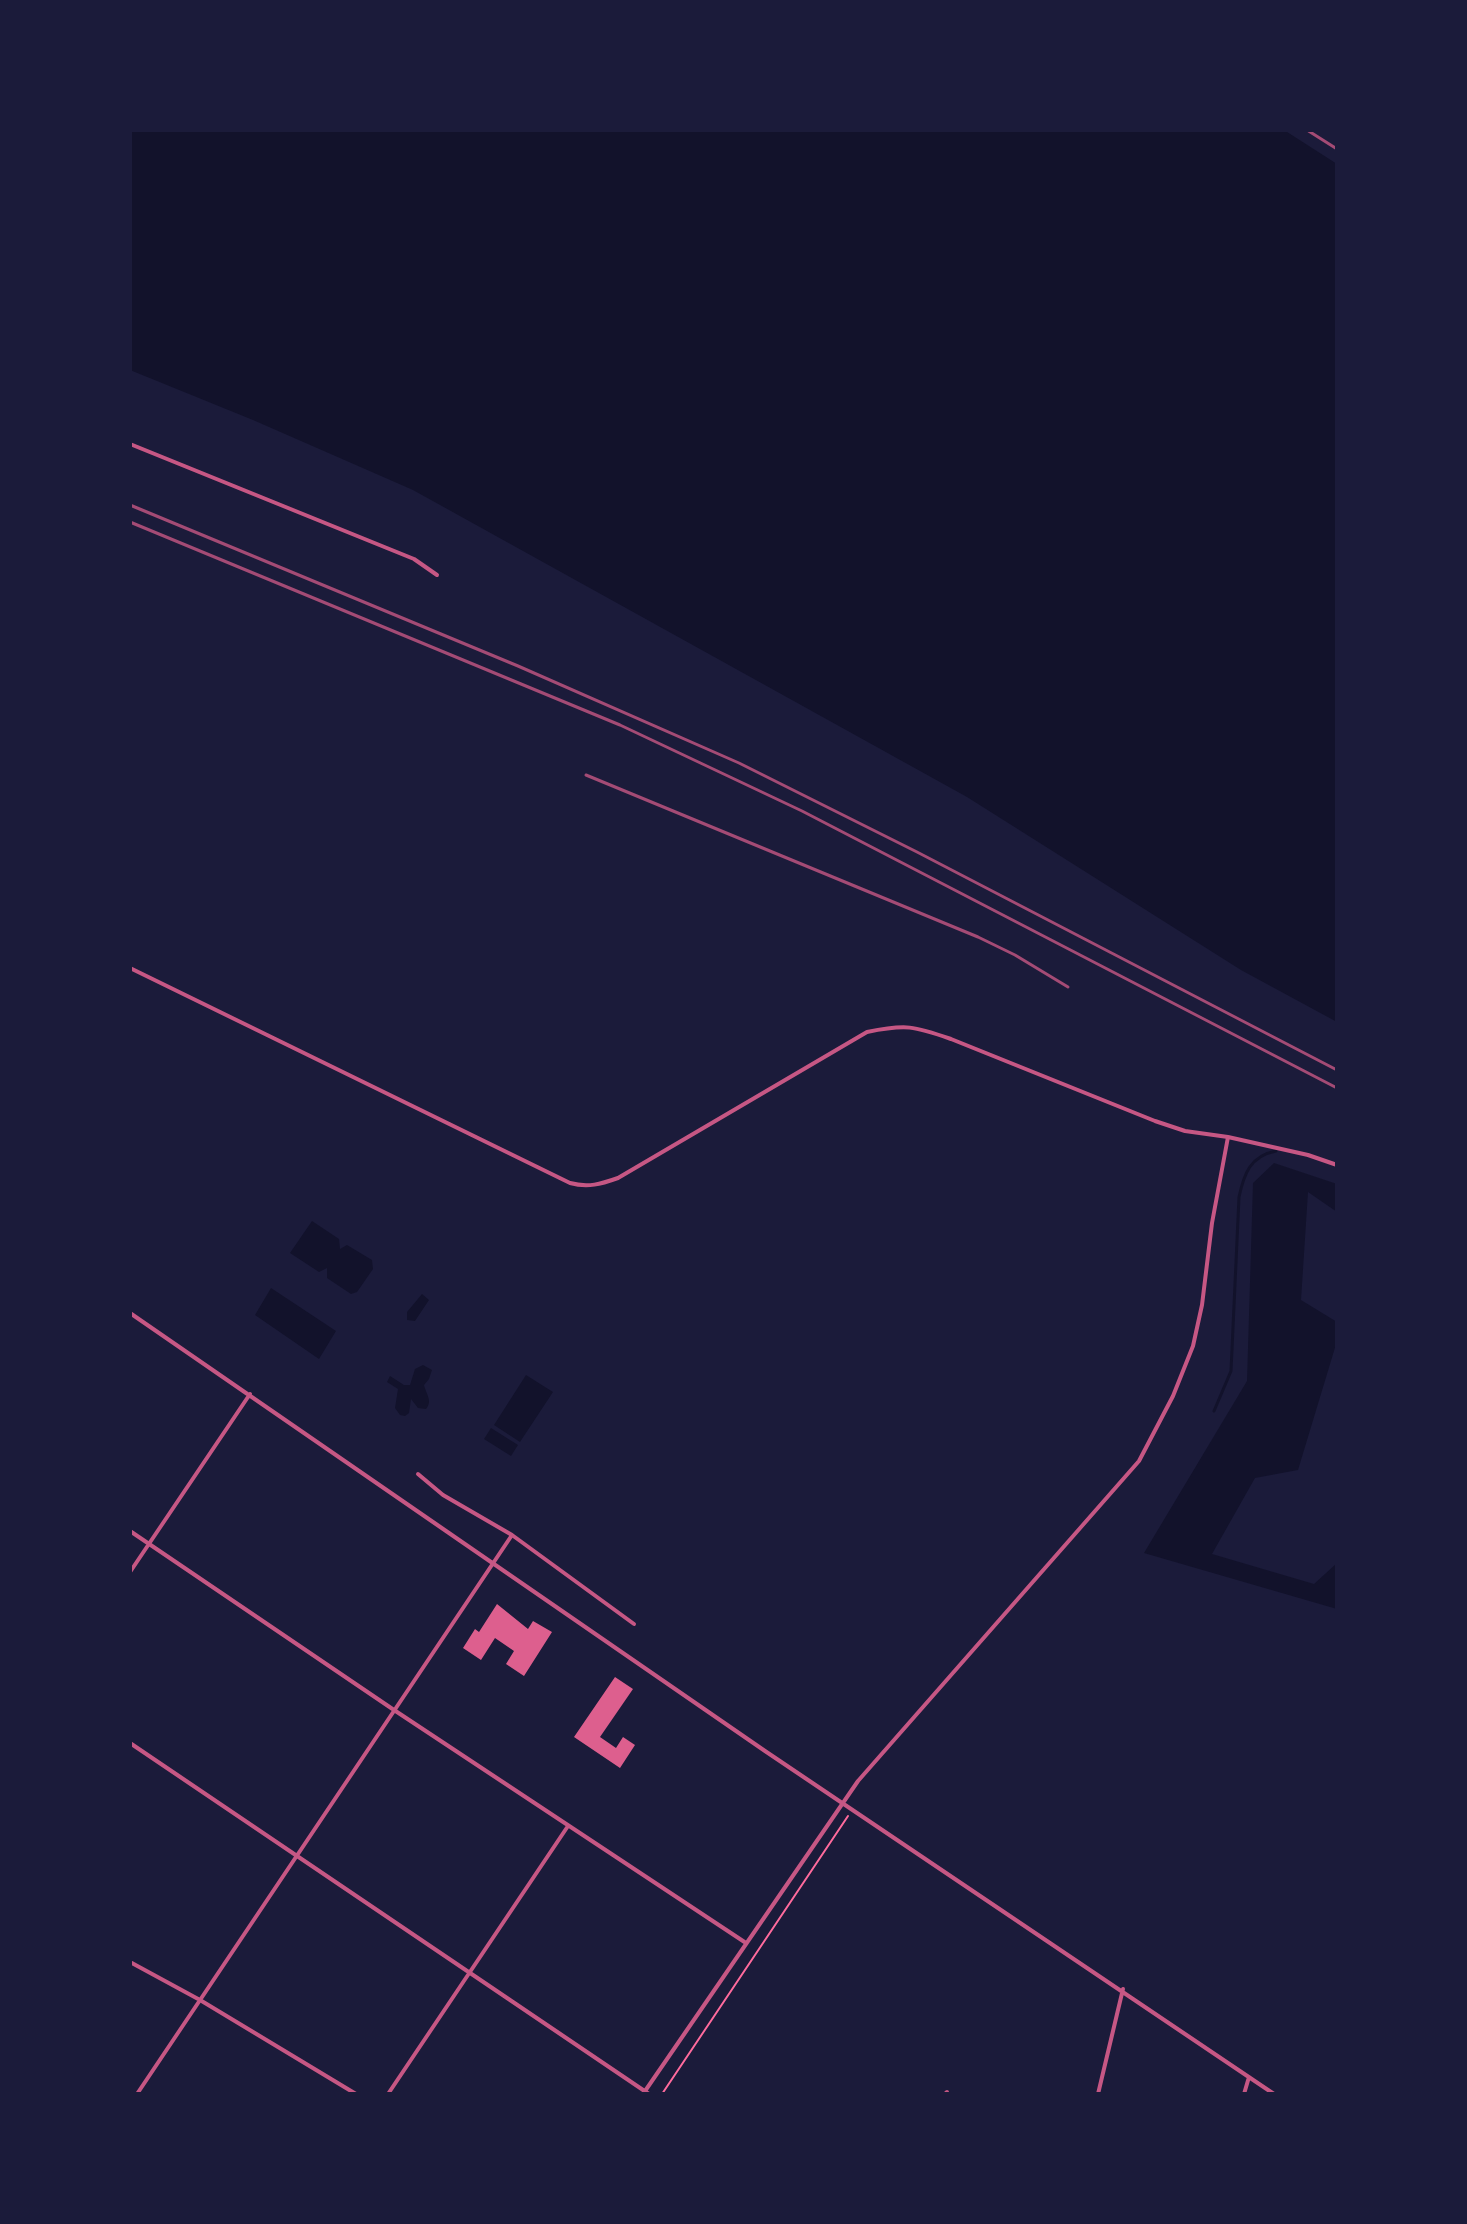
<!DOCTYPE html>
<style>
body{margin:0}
#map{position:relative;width:1467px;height:2224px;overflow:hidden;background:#1b1b3a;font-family:"Nunito Sans",sans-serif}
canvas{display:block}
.frame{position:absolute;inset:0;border:132px solid #1b1b3a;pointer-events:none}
</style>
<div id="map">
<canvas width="1467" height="2224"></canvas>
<div class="frame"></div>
</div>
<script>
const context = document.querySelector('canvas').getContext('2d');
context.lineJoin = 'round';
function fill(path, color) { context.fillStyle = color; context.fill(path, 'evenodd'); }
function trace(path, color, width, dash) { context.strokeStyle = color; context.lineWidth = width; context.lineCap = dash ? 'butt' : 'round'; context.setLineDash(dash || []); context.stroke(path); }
fill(new Path2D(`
 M 130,130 L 1284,130 L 1337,164 L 1337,1022 L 1241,970 L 967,797 L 413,490 L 253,420 L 130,370 Z
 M 1274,1163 L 1337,1184 L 1337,1212 L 1308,1192 L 1301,1300 L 1337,1322 L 1337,1341 L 1298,1470 L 1255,1478 L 1212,1554 L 1314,1584 L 1337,1563 L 1337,1609 L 1144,1553 L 1247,1381 L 1253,1183 Z
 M 312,1221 L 339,1239 L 340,1249 L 347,1245 L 372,1260 L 373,1269 L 357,1292 L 351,1294 L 327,1278 L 327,1268 L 319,1272 L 290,1253 Z
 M 271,1288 L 336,1331 L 319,1359 L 255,1315 Z
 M 422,1294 L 429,1300 L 415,1321 L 407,1320 L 407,1312 Z
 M 423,1365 L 432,1370 L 429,1379 L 424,1385 C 426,1394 433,1401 426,1409 L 418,1408 L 411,1399 L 409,1413 L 405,1416 L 400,1415 L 395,1408 L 398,1389 L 387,1382 L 390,1376 L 404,1385 L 410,1385 L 415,1369 Z
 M 526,1375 L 553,1392 L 520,1442 L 494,1425 Z
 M 491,1428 L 518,1445 L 511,1456 L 484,1439 Z`), '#12122b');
trace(new Path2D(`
 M 1214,1411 L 1231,1371 L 1239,1197 C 1244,1174 1250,1156 1276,1151`), '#12122b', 3);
fill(new Path2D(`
 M 497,1604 L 528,1629 L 533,1621 L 552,1632 L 524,1676 L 506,1664 L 514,1651 L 495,1638 L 481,1660 L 463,1648 L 475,1629 L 479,1632 Z
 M 615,1677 L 633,1689 L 600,1737 L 616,1748 L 623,1737 L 635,1745 L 620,1768 L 574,1737 Z`), '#dd5f8e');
trace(new Path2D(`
 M 662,2094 L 848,1816`), '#ff6b9d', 2);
trace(new Path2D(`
 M 130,444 L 414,559 L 437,575
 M 130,968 L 570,1183 C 588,1188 601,1184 618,1178 L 867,1032 C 906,1024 914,1026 951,1039 L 1155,1121 L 1185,1131 L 1228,1137 L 1308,1155 L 1337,1165
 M 130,1313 L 765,1751 L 1274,2094
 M 418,1474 L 443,1495 L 512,1535
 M 130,1531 L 394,1710 L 746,1943
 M 130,1572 L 250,1394
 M 130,1743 L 649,2094
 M 130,1962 L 200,2000 L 356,2094
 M 137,2094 L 512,1535 L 634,1624
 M 388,2094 L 568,1826
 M 643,2094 L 858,1781 L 1139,1461 L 1173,1396 L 1193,1346 L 1202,1305 L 1212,1223 L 1228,1137
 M 945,2094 L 947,2092
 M 1098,2094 L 1123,1989
 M 1244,2094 L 1249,2077`), '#c65784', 4);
trace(new Path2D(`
 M 1307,130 L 1337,149
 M 130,505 L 518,666 L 739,763 L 917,852 L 1337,1070
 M 130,522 L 620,725 L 802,811 L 1337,1088
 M 586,775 L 978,937 L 1015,955 L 1068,987`), '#a44b75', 3);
</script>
